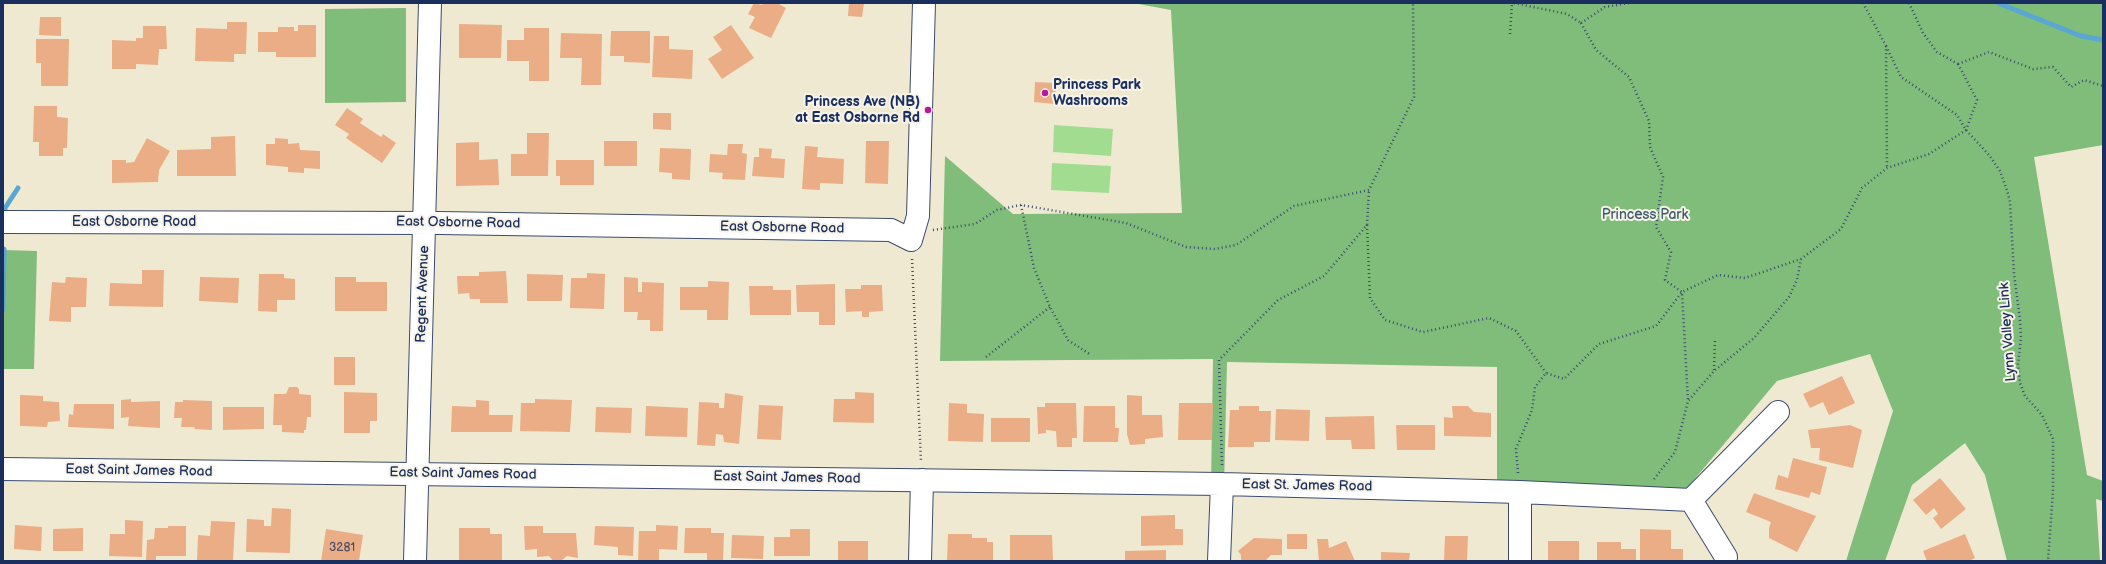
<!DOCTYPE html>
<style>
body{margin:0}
#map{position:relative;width:2106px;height:564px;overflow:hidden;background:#f0e9d2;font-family:"Balsamiq Sans",sans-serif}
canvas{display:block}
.frame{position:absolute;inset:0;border:4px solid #1b2f5e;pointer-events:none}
</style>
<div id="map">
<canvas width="2106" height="564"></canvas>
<div class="frame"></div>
</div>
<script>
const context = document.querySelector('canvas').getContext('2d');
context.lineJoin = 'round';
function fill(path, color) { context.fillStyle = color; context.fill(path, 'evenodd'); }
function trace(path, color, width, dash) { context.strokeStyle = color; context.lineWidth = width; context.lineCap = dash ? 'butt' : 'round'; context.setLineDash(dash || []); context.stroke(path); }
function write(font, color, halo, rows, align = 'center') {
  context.font = font + ' "Balsamiq Sans",sans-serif'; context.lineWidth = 4; context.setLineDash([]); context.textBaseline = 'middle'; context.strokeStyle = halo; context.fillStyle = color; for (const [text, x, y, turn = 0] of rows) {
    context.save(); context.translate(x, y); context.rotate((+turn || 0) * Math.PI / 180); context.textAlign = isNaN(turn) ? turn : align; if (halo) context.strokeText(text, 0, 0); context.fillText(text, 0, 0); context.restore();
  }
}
fill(new Path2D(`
 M 1054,125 L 1113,129 L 1111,156 L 1053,152 Z
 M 1052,163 L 1111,166 L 1109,193 L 1051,190 Z`), '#a1dc90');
fill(new Path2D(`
 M 1133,3 L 2103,3 L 2103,145 L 2034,157 L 2087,475 L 2103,481 L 2103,501 L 2096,499 L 2100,561 L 2007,561 L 1985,475 L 1965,443 L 1912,485 L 1885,561 L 1846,561 L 1893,411 L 1870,354 L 1777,381 L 1682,494 L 1497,487 L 1497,367 L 1227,362 L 1224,487 L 1211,487 L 1213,359 L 940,361 L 945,156 L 1013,214 L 1182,213 L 1171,10 Z
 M 406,8 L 406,102 L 325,103 L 325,9 Z
 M 3,250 L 37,251 L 34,369 L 3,369 Z`), '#80bc7a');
trace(new Path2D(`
 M 1998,3 L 2081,36 L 2103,40
 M 5,217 L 5,208 L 18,188
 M 3,310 L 4,249`), '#5ba7d4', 5);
fill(new Path2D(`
 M 754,3 L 762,5 L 763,3 L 777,3 L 786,8 L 771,38 L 749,28 L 755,17 L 748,14 Z
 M 849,3 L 864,3 L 862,17 L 848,16 Z
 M 40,17 L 61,17 L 61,36 L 39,35 Z
 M 227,22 L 247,22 L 246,54 L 234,54 L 234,62 L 195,61 L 196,28 L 227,29 Z
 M 459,24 L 502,25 L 501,58 L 459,58 Z
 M 298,25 L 316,25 L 316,57 L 276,57 L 276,52 L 258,52 L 258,32 L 278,32 L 278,27 L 294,27 L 294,31 L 298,31 Z
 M 731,25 L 754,58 L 722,79 L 708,59 L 722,50 L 713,37 Z
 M 143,26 L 166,26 L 167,49 L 159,49 L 158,65 L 136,64 L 136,69 L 112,69 L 112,40 L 136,41 L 136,38 L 143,38 Z
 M 524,28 L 549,28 L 549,81 L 529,81 L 529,61 L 507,61 L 507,40 L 524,40 Z
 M 611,31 L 650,31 L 650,63 L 624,62 L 624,56 L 610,56 Z
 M 561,33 L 602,34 L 601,85 L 581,85 L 582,58 L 560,58 Z
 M 654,36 L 669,36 L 669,49 L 693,50 L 692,79 L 652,77 Z
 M 36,39 L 69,39 L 68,86 L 41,86 L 41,63 L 36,63 Z
 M 1035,82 L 1056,83 L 1055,104 L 1034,102 Z
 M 34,106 L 57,106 L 57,117 L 68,118 L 67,148 L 63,148 L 63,156 L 39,156 L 39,142 L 33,142 Z
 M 347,108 L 363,119 L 360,123 L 381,137 L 383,134 L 396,143 L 382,163 L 346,138 L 349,134 L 335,125 Z
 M 653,113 L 671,113 L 671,130 L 653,129 Z
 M 527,133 L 549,133 L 548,176 L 511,176 L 511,154 L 527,154 Z
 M 235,136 L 236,176 L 177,176 L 177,150 L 211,149 L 211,137 Z
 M 147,138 L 170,151 L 159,170 L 158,182 L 112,183 L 112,160 L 126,160 L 126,163 L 134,162 Z
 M 275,138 L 288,139 L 288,144 L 299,143 L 300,150 L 320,151 L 320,169 L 304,168 L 304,173 L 288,172 L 288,167 L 266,165 L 266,144 L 275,144 Z
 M 604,141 L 637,141 L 637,166 L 604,166 Z
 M 866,141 L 889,141 L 888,184 L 865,183 Z
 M 479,142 L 479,160 L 498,159 L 499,185 L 456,186 L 456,143 Z
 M 728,144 L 743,144 L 742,153 L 747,154 L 745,180 L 722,179 L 723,173 L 709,172 L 710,154 L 727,155 Z
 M 805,146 L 818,147 L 817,157 L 844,159 L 843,184 L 820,183 L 820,190 L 802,189 Z
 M 660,148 L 691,149 L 690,180 L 672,179 L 672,173 L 659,172 Z
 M 759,148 L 772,149 L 771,158 L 785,159 L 784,178 L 752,176 L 754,157 L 759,157 Z
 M 556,160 L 594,160 L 594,185 L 560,185 L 560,176 L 556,176 Z
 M 142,270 L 164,270 L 163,307 L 109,306 L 110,283 L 142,284 Z
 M 506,271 L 508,303 L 480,303 L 480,299 L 470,299 L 469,293 L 458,294 L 457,276 L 479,276 L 479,272 Z
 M 587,273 L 605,274 L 604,309 L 570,308 L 571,278 L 587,278 Z
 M 259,274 L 284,274 L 284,278 L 295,279 L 295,300 L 277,300 L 277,312 L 258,311 Z
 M 527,274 L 563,275 L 562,301 L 527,301 Z
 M 66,277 L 87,278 L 86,307 L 71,307 L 71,322 L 49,321 L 52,282 L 65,283 Z
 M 200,277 L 239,278 L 238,303 L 199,301 Z
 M 335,277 L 356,277 L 356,282 L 387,282 L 387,311 L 335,311 Z
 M 624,277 L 638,278 L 638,292 L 642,292 L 642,282 L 664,283 L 663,331 L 650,331 L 650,320 L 637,320 L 638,312 L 624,312 Z
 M 708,281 L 729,282 L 728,320 L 707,320 L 707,310 L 680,310 L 680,287 L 708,287 Z
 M 835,284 L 835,325 L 819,325 L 819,312 L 797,312 L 796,285 Z
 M 861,285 L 882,285 L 883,311 L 869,312 L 869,317 L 862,317 L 862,311 L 846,312 L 845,289 L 861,289 Z
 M 749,286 L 773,286 L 773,290 L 791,290 L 791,315 L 750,315 Z
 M 334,357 L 355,357 L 355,385 L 334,385 Z
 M 1842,376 L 1855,403 L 1829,415 L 1823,402 L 1810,408 L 1803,394 Z
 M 289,387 L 297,387 L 299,389 L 299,394 L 311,395 L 311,417 L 307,417 L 306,430 L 304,430 L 304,433 L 282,432 L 282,425 L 273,425 L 274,394 L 286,394 Z
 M 344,392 L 377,393 L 377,421 L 370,421 L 370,433 L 344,433 Z
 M 855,392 L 874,393 L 874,423 L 833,422 L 834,399 L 855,399 Z
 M 725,393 L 743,396 L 739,444 L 724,442 L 723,435 L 716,434 L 715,446 L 697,445 L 699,402 L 719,403 L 719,408 L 724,408 Z
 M 20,395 L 43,396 L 43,401 L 59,402 L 60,421 L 48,422 L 47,427 L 20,426 Z
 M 1127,395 L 1142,396 L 1142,415 L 1162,415 L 1163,437 L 1145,439 L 1145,444 L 1130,445 L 1127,434 Z
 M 131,399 L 131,402 L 160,401 L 160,428 L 128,426 L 129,417 L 121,418 L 121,400 Z
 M 535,399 L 572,400 L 570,432 L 520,431 L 521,403 L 535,403 Z
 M 183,400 L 212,401 L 212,430 L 194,429 L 195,427 L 181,427 L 182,418 L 174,418 L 175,402 L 183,402 Z
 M 476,400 L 489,401 L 489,415 L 513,415 L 512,432 L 451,432 L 452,406 L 476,407 Z
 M 949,403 L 967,404 L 967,413 L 984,414 L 983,442 L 948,441 Z
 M 1045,403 L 1076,403 L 1077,438 L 1072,438 L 1072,447 L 1057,447 L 1056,431 L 1046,430 L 1046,433 L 1038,434 L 1037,407 L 1045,407 Z
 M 1179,403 L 1213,403 L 1212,440 L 1178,440 Z
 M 74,404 L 114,404 L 114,429 L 68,427 L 69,414 L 73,415 Z
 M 759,405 L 783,406 L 781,440 L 757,439 Z
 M 646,406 L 688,408 L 687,437 L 645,436 Z
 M 1084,406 L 1115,406 L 1115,428 L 1119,428 L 1118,442 L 1083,442 Z
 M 1239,406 L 1259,406 L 1259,411 L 1271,411 L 1270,442 L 1254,442 L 1254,447 L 1228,447 L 1230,410 L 1239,410 Z
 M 1452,406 L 1468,406 L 1474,412 L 1491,413 L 1491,437 L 1444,436 L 1444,417 L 1453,418 Z
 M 223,407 L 264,407 L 264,429 L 223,430 Z
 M 596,407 L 632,408 L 631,433 L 595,432 Z
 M 1276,409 L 1310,410 L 1309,441 L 1275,440 Z
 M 1374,416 L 1375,449 L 1352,449 L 1351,440 L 1326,440 L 1325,417 Z
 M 991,418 L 1030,418 L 1030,442 L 991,442 Z
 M 1396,425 L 1435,425 L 1435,450 L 1397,450 Z
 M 1850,425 L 1862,430 L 1853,468 L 1819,460 L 1820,448 L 1811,448 L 1808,430 Z
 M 1793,458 L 1827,467 L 1820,495 L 1811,492 L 1809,498 L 1775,489 L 1778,475 L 1788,478 Z
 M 1940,478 L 1966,509 L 1941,529 L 1933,518 L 1938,514 L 1934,508 L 1926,515 L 1913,500 Z
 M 1754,493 L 1816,516 L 1797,552 L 1769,538 L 1769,528 L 1771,522 L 1746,512 Z
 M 272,508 L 291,509 L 290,553 L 246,552 L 247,519 L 264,520 L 264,526 L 271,526 Z
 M 1175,515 L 1175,529 L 1183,529 L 1183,545 L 1141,546 L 1141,516 Z
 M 125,520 L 143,521 L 142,557 L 109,556 L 110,534 L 125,534 Z
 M 211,521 L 235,522 L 233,561 L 197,561 L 198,535 L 210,536 Z
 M 15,525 L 42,527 L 41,551 L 14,549 Z
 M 656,525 L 678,526 L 677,550 L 659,549 L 659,561 L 638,561 L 639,531 L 656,531 Z
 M 168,526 L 186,526 L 186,556 L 156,556 L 156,561 L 146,561 L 147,540 L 154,539 L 155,528 L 168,528 Z
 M 524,526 L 543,526 L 543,533 L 576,533 L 578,558 L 567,556 L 561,561 L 553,561 L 549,556 L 537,557 L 537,549 L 525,550 Z
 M 595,526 L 634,527 L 633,556 L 618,555 L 618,547 L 594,545 Z
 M 83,528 L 83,551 L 53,551 L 53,529 Z
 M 459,528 L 490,528 L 490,534 L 502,534 L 502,561 L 459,561 Z
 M 685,528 L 711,528 L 711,533 L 724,533 L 723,561 L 707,561 L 707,553 L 684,553 Z
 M 326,529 L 363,535 L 359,561 L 321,561 Z
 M 790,529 L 810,529 L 810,556 L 774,556 L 774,537 L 790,537 Z
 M 1640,529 L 1671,530 L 1671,549 L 1683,549 L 1683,561 L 1640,561 Z
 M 948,534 L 972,534 L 972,538 L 987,538 L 987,542 L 993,542 L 993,561 L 947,561 Z
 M 1287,534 L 1307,534 L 1307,549 L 1287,549 Z
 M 1965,534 L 1975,558 L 1969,561 L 1927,561 L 1923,551 Z
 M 732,535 L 764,536 L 763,559 L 731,558 Z
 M 1010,535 L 1052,535 L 1053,560 L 1010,561 Z
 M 1445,536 L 1468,536 L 1467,561 L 1444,561 Z
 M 1254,538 L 1282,539 L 1282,555 L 1271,555 L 1265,561 L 1241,561 L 1241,555 L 1238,551 Z
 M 1317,539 L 1328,539 L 1329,548 L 1346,541 L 1355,561 L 1319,561 Z
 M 838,541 L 868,541 L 868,561 L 838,561 Z
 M 1548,541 L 1579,541 L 1579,561 L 1548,561 Z
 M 1597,542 L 1621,542 L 1621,549 L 1636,549 L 1636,561 L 1597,561 Z
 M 1166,550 L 1166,561 L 1125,561 L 1125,551 Z
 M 1381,552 L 1410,553 L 1409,561 L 1381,561 Z`), '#ebad85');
const minor = new Path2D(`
 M 3,222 L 439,223 L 891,230 L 911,240 L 918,216 L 924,3
 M 3,469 L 1222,484 L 1520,492 L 1691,500 L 1778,412
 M 1520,492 L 1520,561
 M 1691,500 L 1726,557
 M 415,561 L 430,3
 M 920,561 L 922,480
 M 1219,561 L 1222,484`);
trace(minor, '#3b4b6f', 24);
trace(new Path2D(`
 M 1514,3 L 1567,14 L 1581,23
 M 1863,3 L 1886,46 L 1887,168
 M 1909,3 L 1923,33 L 1937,52 L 1958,64
 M 1581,23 L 1596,50 L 1629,77 L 1649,121 L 1650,147 L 1663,177 L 1656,227 L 1671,252 L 1665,280 L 1682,292 L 1688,401
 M 1581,23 L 1605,7 L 1629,3
 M 1510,34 L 1512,3
 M 1886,46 L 1901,77 L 1957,115 L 1966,130 L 1989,155 L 2000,171 L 2007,190 L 2010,202 L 2014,274 L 2020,320 L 2021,338 L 2018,364 L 2020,383 L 2025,396 L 2042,415 L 2053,439 L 2053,491 L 2048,561
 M 1958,64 L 1989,52 L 2033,69 L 2053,67 L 2071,87 L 2084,80 L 2103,86
 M 1958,64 L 1977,100 L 1966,130
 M 1021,205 L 1034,268 L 1050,307 L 1068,340 L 1091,355
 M 1367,225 L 1370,298 L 1385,320 L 1423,332 L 1489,318 L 1516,331 L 1546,373
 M 933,230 L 975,224 L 997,210 L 1021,205 L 1126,223 L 1186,247 L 1215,249 L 1236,245 L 1294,206 L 1369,190 L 1414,97 L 1413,3
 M 912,259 L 921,462
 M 986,357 L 1050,307
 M 1714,370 L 1715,339
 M 1222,465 L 1219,360 L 1278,300 L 1324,276 L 1367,225 L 1369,190
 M 1518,473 L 1516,449 L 1532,410 L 1535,387 L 1546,373 L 1564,379 L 1599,344 L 1656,326 L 1682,292 L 1718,275 L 1745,278 L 1801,259 L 1841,229 L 1862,188 L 1887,168 L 1929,154 L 1966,130
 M 1654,479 L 1675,452 L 1688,401 L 1714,371 L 1754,338 L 1789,297 L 1797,280 L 1801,259`), '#3b4b6f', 2.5, [1, 3]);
trace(minor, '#fff', 22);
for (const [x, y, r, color] of [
 [1045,93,4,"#b5179e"],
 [928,110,4,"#b5179e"]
]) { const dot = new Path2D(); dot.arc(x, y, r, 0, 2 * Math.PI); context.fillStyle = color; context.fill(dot); trace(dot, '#f7f3e8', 1.5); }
write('12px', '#4f4e68', null, [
 ["3281",342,548]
]);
write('bold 14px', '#1b2f5e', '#f7f3e8', [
 ["Princess Park",1053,85],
 ["Washrooms",1053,101],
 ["Princess Ave (NB)",920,102,"right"],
 ["at East Osborne Rd",920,118,"right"]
], 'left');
write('14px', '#3c5a6a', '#f7f3e8', [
 ["Princess Park",1645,215]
]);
write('14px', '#1b2f5e', '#f7f3e8', [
 ["East Osborne Road",134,222],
 ["East Osborne Road",458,223,1],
 ["East Osborne Road",782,228,1],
 ["Regent Avenue",423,294,-88],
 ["Lynn Valley Link",2008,332,-94],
 ["East Saint James Road",139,471,1],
 ["East Saint James Road",463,474,1],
 ["East Saint James Road",787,478,1],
 ["East St. James Road",1307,486,1]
]);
</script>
